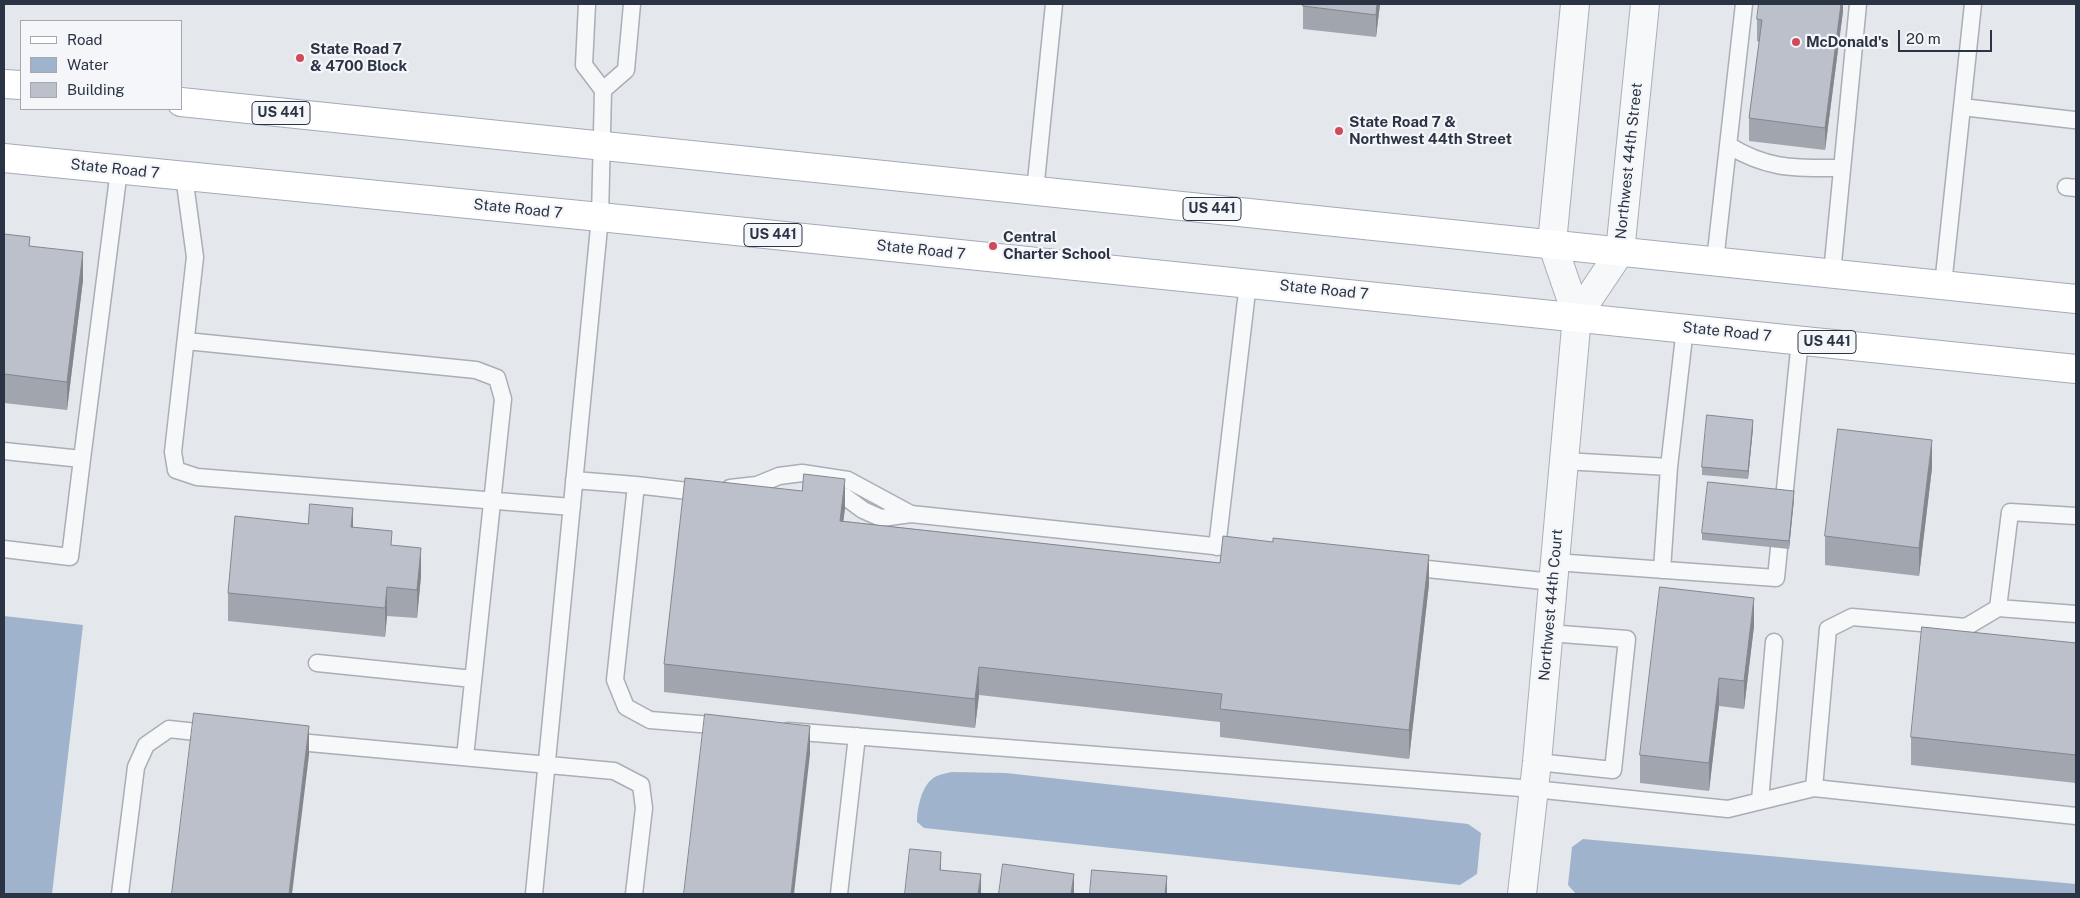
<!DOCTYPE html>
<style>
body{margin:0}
#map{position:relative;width:2080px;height:898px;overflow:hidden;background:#e4e7ec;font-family:"Public Sans",sans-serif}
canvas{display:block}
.frame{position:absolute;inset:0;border:5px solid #2b3445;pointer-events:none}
.legend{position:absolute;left:20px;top:20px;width:162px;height:90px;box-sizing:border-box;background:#f4f6f9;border:1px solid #a4a8b1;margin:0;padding:6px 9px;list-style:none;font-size:15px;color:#2b3445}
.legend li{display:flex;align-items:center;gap:10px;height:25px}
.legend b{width:25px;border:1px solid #a4a8b1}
.scale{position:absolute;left:1898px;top:30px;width:94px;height:22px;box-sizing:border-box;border:2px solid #2b3445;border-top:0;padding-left:6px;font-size:15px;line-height:18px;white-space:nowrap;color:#2b3445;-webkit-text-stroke:4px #f4f6f9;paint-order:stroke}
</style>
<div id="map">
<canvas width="2080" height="898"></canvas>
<div class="frame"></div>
<ul class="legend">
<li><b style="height:6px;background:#fff"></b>Road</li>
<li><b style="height:14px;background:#9fb4cc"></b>Water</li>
<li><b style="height:14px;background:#bbc0ca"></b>Building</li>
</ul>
<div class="scale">20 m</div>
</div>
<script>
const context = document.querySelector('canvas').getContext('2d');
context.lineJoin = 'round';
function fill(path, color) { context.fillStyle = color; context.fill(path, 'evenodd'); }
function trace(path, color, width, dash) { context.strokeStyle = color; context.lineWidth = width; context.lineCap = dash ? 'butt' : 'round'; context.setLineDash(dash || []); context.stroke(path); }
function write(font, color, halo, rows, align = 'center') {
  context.font = font + ' "Public Sans",sans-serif'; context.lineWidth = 4.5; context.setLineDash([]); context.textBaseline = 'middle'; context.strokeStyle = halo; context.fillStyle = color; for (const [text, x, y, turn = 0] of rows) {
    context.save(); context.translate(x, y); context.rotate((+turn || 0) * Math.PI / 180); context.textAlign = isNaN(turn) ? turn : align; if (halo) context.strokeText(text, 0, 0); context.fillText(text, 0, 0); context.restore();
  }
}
fill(new Path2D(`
 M 4,616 L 83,625 L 52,894 L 4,894 Z
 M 952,772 L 1006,773 L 1468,824 L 1481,833 L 1477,874 L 1460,885 L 924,828 L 917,822 C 917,808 922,782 937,776 C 941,774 947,773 952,772 Z
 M 1583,839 L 2076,884 L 2076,894 L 1576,894 L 1568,885 L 1572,847 Z`), '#9fb4cc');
const service = new Path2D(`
 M 603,90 L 626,70 L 632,4
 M 1962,107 L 2074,120
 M 1728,145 C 1768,170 1796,168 1841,168
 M 184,176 L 195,257 L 173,452 L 176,470 L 197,477 L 572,507
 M 2066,187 L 2076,188
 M 1035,191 L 1054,4
 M 1715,261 L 1744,4
 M 1832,273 L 1858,4
 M 1943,285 L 1973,4
 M 186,341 L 476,370 L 497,378 L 503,399 L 465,757
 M 4,451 L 82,459 L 119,170
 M 1564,461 L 1669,467 L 1685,328
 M 574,480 L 636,485
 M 730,488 L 757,485 L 779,476 L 802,473 L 848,480 L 911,514
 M 705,493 L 636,485 L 615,680 L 626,707 L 650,720 L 724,726
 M 823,495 L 844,496 L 863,510 L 881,518 L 911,514 L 1242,549
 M 1217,547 L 1248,283
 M 4,549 L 70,557 L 82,459
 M 1555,562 L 1776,578 L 1800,340
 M 1408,567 L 1553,582
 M 1662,570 L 1669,467
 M 1998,608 L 2010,512 L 2076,516
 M 317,663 L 473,679
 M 788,731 L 1534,789 L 1728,809 L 1814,788 L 2076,816
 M 288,741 L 614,771 L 641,785 L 644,808 L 634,894
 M 1537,762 L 1613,770 L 1627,639 L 1548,633
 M 1814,788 L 1828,629 L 1852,617 L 1966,627 L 1998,608 L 2076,614
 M 1760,800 L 1774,642
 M 120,894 L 136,767 L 146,745 L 169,729 L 214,734
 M 534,894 L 600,217 L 603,90 L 584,65 L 587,4
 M 839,894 L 857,736`);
const minor = new Path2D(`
 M 1522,894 L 1537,762 L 1577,316`);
const tertiary = new Path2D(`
 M 1575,4 L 1552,243 L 1577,316
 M 1577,316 L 1620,252 L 1645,4`);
const primary = new Path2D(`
 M 4,84 L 21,85
 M 181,102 L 2076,299
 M 4,158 L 600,217 L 2076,369`);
trace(service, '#a9aeb7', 19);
trace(minor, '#a9aeb7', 30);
trace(tertiary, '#a9aeb7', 30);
trace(primary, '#a3abb8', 30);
trace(service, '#f7f8fa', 16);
trace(minor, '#f7f8fa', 28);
trace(tertiary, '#f7f8fa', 28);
trace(primary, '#fff', 28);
fill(new Path2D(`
 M 1303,4 L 1380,4 L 1376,37 L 1303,29 Z
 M 1843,4 L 1843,11 L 1825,150 L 1749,141 L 1749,118 L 1759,42 L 1757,41 L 1757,19 Z
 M 4,234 L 30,246 L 83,280 L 67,410 L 4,403 Z
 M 1753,428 L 1748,479 L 1702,475 L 1702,467 Z
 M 1932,468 L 1919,576 L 1825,565 L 1825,536 Z
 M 802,491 L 845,508 L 843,521 L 1220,563 L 1429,584 L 1409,759 L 1220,737 L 1220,722 L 979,695 L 975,728 L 664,692 L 664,664 Z
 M 1794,499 L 1789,549 L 1702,540 L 1702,533 Z
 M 308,524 L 353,527 L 392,545 L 421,576 L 417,618 L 387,616 L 385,637 L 228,621 L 228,593 Z
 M 1754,626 L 1744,709 L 1719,706 L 1709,791 L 1640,783 L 1640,755 Z
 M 2076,643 L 2076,783 L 1911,765 L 1911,737 Z`), '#a1a5ae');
fill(new Path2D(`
 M 1377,4 L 1380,4 L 1376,37 L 1376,15 Z
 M 1841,4 L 1843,4 L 1843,11 L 1825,150 L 1825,128 Z
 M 83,252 L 83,280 L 67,410 L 67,382 Z
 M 1753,420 L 1753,428 L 1748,479 L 1748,471 Z
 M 1932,440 L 1932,468 L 1919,576 L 1919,548 Z
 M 845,479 L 845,508 L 840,549 L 840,521 Z
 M 1794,491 L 1794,499 L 1789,549 L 1789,541 Z
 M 353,508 L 353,536 L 351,527 Z
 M 421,548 L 421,576 L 417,618 L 417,590 Z
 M 1429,555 L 1429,584 L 1409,759 L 1409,730 Z
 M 387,587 L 387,616 L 385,637 L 385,608 Z
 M 1754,598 L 1754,626 L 1744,709 L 1744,681 Z
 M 979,667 L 979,695 L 975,728 L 975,699 Z
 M 1719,678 L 1719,706 L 1709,791 L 1709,763 Z
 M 309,726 L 309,755 L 292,894 L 289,894 Z
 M 810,726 L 810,754 L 794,894 L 791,894 Z
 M 941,852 L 941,874 L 940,870 Z
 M 981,874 L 981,894 L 978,894 Z
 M 1074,874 L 1074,894 L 1071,894 Z
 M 1167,876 L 1167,894 L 1165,894 Z`), '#83868d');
const building = new Path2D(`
 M 1303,4 L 1377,4 L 1376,15 L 1303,6 Z
 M 1759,4 L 1841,4 L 1825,128 L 1749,118 L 1762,20 L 1757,19 Z
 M 4,234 L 30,237 L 29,246 L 83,252 L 67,382 L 4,374 Z
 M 1707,415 L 1753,420 L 1748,471 L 1702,467 Z
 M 1838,429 L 1932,440 L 1919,548 L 1825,536 Z
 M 804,474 L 845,479 L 840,521 L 1220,563 L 1223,536 L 1273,542 L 1273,538 L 1429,555 L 1409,730 L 1220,709 L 1222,694 L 979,667 L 975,699 L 664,664 L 685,478 L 802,491 Z
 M 1708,482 L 1794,491 L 1789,541 L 1702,533 Z
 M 310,504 L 353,508 L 351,527 L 392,531 L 391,545 L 421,548 L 417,590 L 387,587 L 385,608 L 228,593 L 235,516 L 308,524 Z
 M 1660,587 L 1754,598 L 1744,681 L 1719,678 L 1709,763 L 1640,755 Z
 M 1922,627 L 2076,643 L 2076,755 L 1911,737 Z
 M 194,713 L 309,726 L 289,894 L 172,894 Z
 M 705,714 L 810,726 L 791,894 L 684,894 Z
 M 910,849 L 941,852 L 940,870 L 981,874 L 978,894 L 905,894 Z
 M 1003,864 L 1074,874 L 1071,894 L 999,894 Z
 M 1092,870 L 1167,876 L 1165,894 L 1090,894 Z`);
fill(building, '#bbc0ca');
trace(building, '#83868d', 1);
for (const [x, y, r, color] of [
 [1796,42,5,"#d1495b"],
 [300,58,5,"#d1495b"],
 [1339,131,5,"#d1495b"],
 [993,246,5,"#d1495b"]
]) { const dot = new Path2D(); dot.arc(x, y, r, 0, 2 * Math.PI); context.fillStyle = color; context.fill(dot); trace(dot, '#f4f6f9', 2); }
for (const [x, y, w] of [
 [281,113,58],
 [1212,209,58],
 [773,235,58],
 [1827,342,58]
]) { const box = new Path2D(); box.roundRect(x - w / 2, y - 11.5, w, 23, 4); context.fillStyle = '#f4f6f9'; context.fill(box); trace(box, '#2b3445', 1); }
write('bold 14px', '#2b3445', null, [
 ["US 441",281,113],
 ["US 441",1212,209],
 ["US 441",773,235],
 ["US 441",1827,342]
]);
write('bold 15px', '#2b3445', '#f4f6f9', [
 ["McDonald's",1806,42],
 ["State Road 7",310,49],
 ["& 4700 Block",310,66],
 ["State Road 7 &",1349,122],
 ["Northwest 44th Street",1349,139],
 ["Central",1003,237],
 ["Charter School",1003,254]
], 'left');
write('15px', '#2b3445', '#f4f6f9', [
 ["Northwest 44th Street",1629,161,-84],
 ["State Road 7",115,169,6],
 ["State Road 7",518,209,6],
 ["State Road 7",921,250,6],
 ["State Road 7",1324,290,6],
 ["State Road 7",1727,332,6],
 ["Northwest 44th Court",1551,605,-85]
]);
</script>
